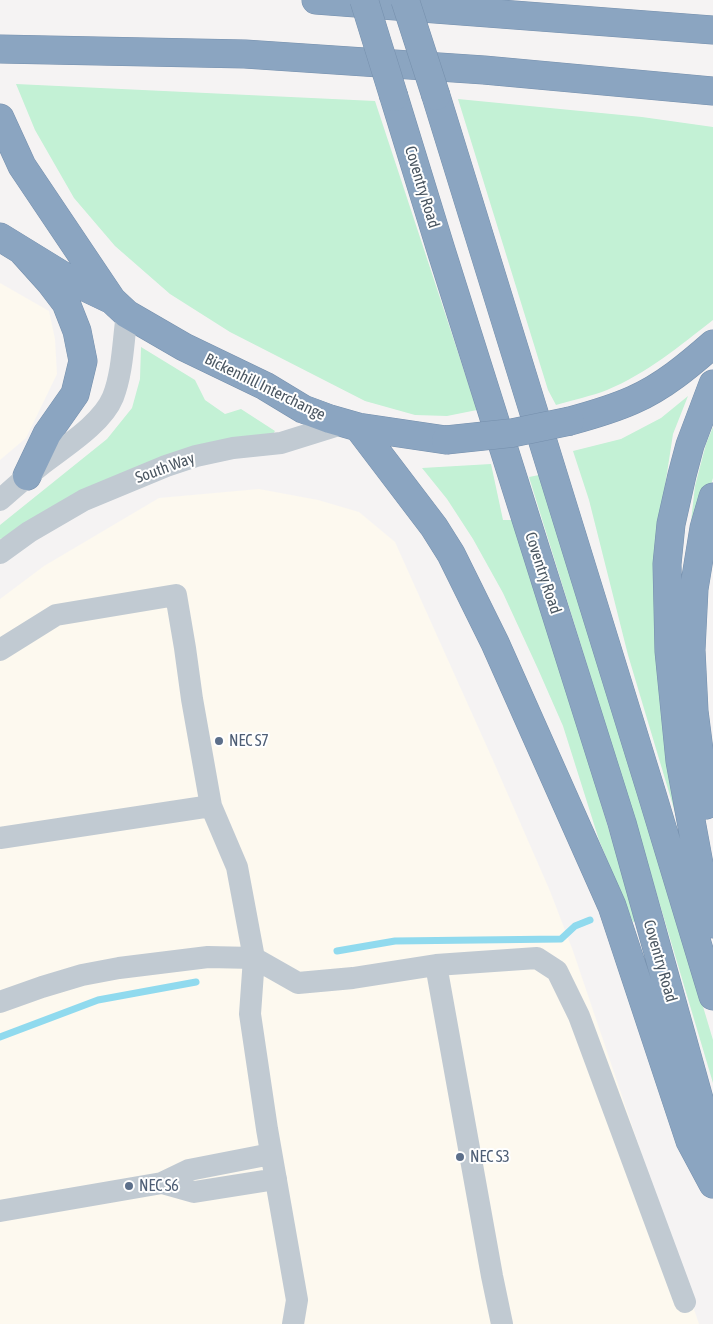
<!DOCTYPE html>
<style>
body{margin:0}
canvas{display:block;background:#f5f3f3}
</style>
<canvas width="713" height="1324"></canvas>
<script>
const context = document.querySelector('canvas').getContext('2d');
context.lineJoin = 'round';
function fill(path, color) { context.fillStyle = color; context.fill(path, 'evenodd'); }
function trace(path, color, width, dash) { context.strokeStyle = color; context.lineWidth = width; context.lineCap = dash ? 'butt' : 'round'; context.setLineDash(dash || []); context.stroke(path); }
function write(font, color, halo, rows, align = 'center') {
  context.font = font + ' "Asap Condensed",sans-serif'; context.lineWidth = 4; context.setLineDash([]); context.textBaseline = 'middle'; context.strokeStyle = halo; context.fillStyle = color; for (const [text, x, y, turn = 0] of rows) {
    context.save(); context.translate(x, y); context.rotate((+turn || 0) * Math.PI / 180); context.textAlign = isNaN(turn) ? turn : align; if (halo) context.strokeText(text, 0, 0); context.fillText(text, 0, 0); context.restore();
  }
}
fill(new Path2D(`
 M 0,283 L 49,311 L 55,339 L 57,374 L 26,438 L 0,460 Z
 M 259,489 L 318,500 L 359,512 L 395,542 L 492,758 L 550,891 L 573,951 L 699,1324 L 0,1324 L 0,599 L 44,566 L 159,498 Z`), '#fdf9ef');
fill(new Path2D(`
 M 16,84 L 375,101 L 477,410 L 447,416 L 415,415 L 365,401 L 230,332 L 170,294 L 115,246 L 74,198 L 35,130 Z
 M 458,99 L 642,117 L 713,127 L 713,320 C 681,345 646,374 607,390 C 592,396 572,400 556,405 L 548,390 Z
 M 141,347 L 195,380 L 205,400 L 225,414 L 241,409 L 275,431 L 273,434 L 0,539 L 0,525 L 107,439 L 132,408 L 140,379 Z
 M 688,396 L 673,434 L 663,499 L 697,886 L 628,655 L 589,500 L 573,451 L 621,439 L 661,418 Z
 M 713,427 L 713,478 L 699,529 L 690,530 L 695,486 L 706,444 Z
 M 491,464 L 503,520 L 513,520 L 581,736 L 611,837 L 639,920 L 633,922 L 599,840 L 563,726 L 538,669 L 503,593 L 473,539 L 447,499 L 422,468 Z
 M 539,475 L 676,916 L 713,1040 L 713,1083 L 633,814 L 529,477 Z`), '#c3f1d5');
trace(new Path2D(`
 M 337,951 L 395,941 L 561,939 L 575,926 L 590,920
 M 0,1037 L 98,1000 L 196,982`), '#90daee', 7);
const highway = new Path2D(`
 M 316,0 L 713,30
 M 0,49 L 245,54 L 484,70 L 713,91
 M 436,96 L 651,791 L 713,996
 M 394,97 L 441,250 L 622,823 L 713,1149
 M 0,118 L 22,166 L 112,300 L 127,314 L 184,347 L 265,386 L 303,409 L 330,419 L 358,427 L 446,440
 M 0,237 L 70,280 L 112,300
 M 23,252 L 50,282 L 66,303 L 77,331 L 83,361 L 75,394 L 47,434 L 27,476
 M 713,384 L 690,445 L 682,475 L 671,524 L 667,564 L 669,651 L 680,761 L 699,864 L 713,924
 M 570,421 C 592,415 613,409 633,400 C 663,387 689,365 713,344
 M 358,427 L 434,527 L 451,554 L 495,643 L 612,906 L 690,1141 L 713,1184
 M 706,805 L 694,711 L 691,650 L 694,589 L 704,528 L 713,497`);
trace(highway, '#7690ad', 29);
trace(new Path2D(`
 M 0,500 C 14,488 27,476 41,465 C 64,447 102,424 113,397 C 123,371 123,341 127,314
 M 0,553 L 29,532 L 84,500 L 166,466 L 196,456 L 233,448 L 281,443 L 345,423
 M 0,650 L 56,615 L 176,595 L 185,648 L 192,699 L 211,806 L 237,867 L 254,958 L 250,1014 L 267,1129 L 297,1300 L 293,1324
 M 0,838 L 211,806
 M 436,965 L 492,1276 L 502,1324
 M 0,1002 L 42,987 L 82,975 L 119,968 L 208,957 L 254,958 L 298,983 L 353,978 L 436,965 L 537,958 L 557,971 L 579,1016 L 685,1302
 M 162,1183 L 194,1192 L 276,1179
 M 0,1211 L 162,1183 L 189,1170 L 271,1154`), '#c1cad2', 22);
trace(highway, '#8ba5c1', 28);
const highwayBridge = new Path2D(`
 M 364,0 L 394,97
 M 405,0 L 436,96
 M 446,440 L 512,433 L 570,421`);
trace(highwayBridge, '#7690ad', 29, []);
trace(highwayBridge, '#8ba5c1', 28);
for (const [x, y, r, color] of [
 [219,741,5,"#5c6f8a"],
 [460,1157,5,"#5c6f8a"],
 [129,1186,5,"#5c6f8a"]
]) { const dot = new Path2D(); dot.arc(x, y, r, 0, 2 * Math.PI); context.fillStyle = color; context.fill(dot); trace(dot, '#fff', 2); }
write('16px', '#4a5661', '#fff', [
 ["Coventry Road",422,187,73],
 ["Bickenhill Interchange",265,387,26],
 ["South Way",165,468,-20],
 ["Coventry Road",543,573,72],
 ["Coventry Road",660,961,74]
]);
write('16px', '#4e5e75', '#fff', [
 ["NEC S7",229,741],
 ["NEC S3",470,1157],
 ["NEC S6",139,1186]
], 'left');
</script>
